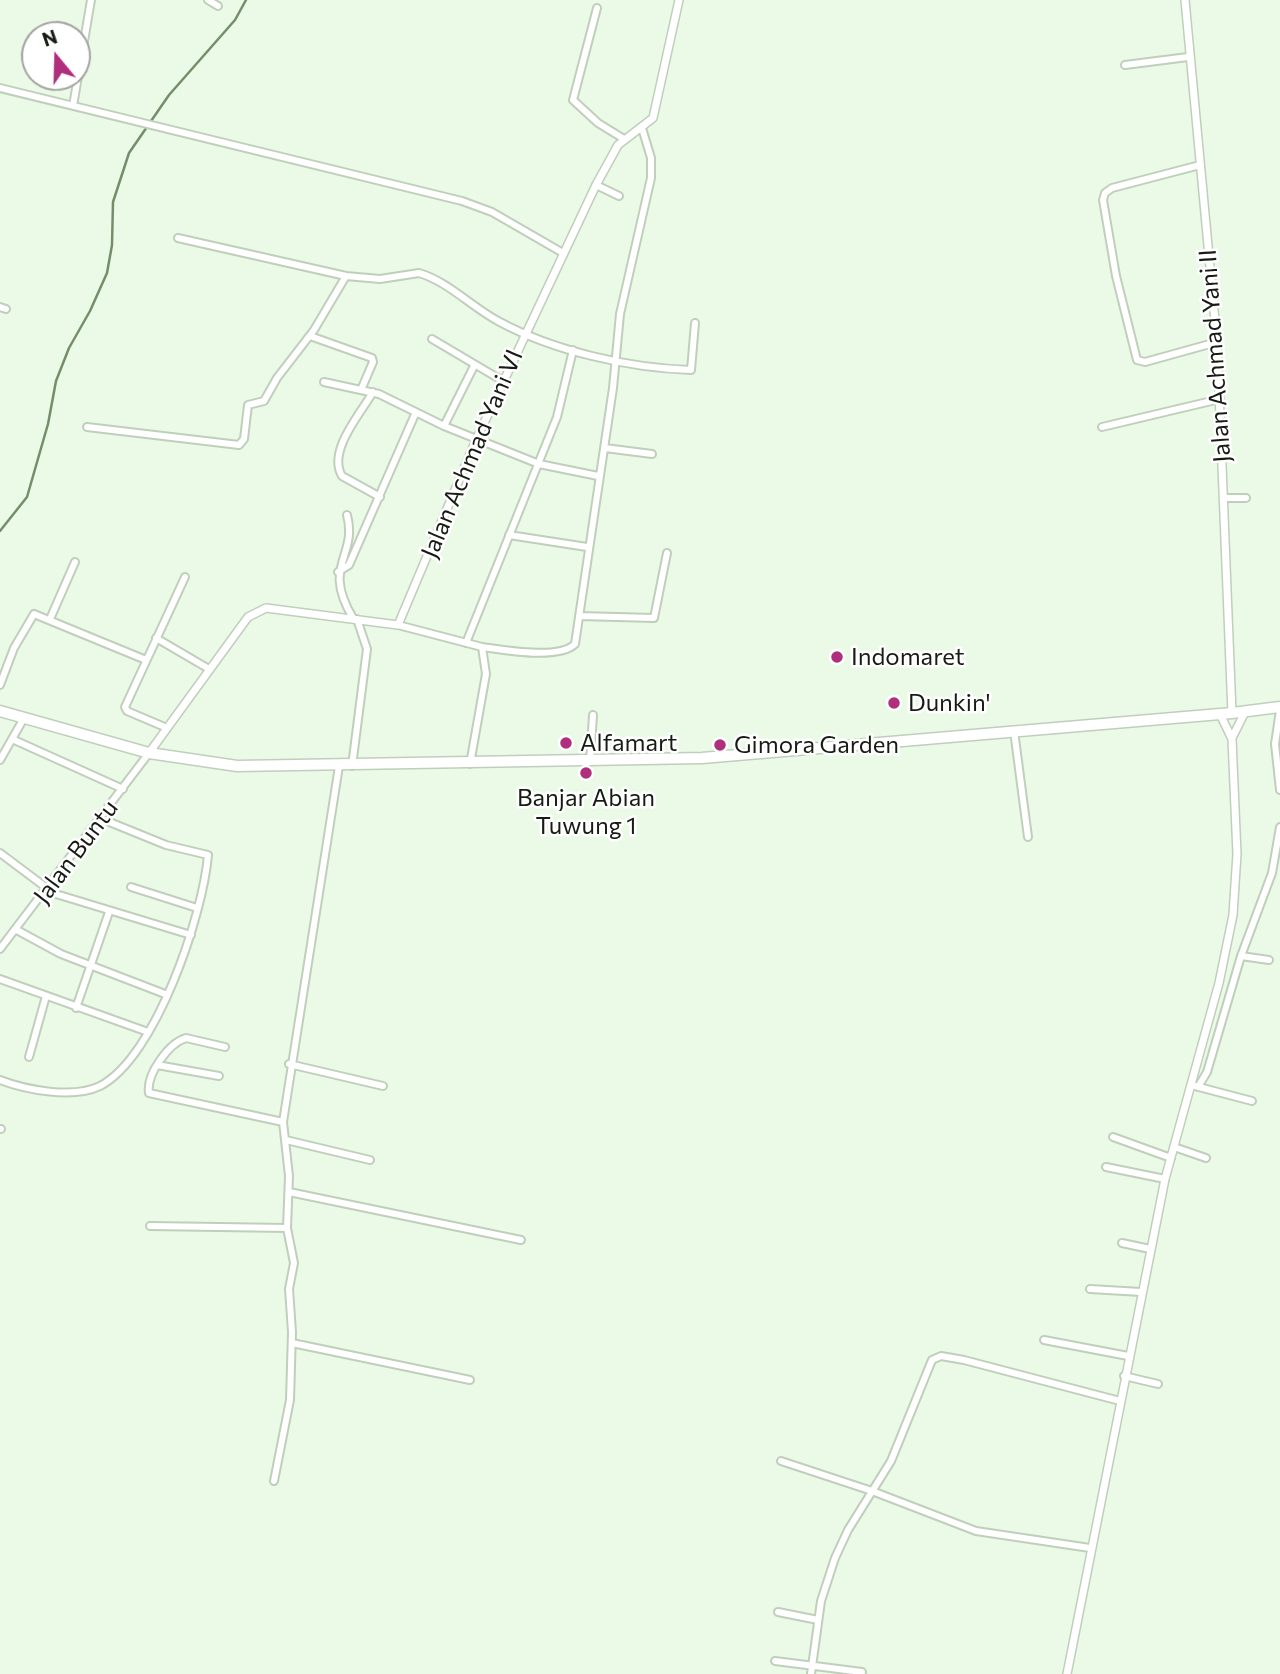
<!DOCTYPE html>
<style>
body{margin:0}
#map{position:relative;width:1280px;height:1674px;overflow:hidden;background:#ebfae6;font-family:Commissioner,sans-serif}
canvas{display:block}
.north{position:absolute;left:21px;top:21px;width:70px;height:70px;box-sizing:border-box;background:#fff;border:2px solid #a2a4a1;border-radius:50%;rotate:341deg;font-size:19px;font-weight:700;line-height:28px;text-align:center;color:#161b14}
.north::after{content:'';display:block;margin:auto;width:24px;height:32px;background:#b02f7c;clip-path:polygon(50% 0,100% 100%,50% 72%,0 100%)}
</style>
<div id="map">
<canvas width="1280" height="1674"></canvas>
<div class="north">N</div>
</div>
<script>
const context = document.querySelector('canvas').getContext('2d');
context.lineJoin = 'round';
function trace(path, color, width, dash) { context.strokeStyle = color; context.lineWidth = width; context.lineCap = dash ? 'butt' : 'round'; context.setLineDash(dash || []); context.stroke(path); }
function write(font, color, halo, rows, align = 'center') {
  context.font = font + ' Commissioner,sans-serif'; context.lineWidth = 5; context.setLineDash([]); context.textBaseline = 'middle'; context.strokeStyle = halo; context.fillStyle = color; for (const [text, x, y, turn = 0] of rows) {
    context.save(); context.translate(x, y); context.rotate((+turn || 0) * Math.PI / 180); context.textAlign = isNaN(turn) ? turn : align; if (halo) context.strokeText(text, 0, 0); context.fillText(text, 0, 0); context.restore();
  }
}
trace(new Path2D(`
 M 0,531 L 27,497 L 48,424 L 56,381 L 69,348 L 90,311 L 107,273 L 112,245 L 113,202 L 129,153 L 169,95 L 235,20 L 246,0`), '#748e6c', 2.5);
const minor = new Path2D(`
 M 208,0 L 218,6
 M 597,8 L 573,100 L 598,123 L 624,139
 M 1125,65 L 1188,57
 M 0,88 L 462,201 L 492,212 L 563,253
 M 73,106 L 91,0
 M 1200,165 L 1112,188 L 1105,193 L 1103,200 L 1116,276 L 1137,360 L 1145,362 L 1217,342
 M 596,185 L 619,196
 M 178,238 L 346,276 L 380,279 L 419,273 C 447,281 472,307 498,321 C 553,351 629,368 691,370 L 695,323
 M 0,307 L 6,309
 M 310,336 L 372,358 L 373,362 L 361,390
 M 432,339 L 503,381
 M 324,382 L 379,394 L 444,426 L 539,464 L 598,476
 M 373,392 C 361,413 327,451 342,476 L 380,497
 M 444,426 L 474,366
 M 87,427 L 239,445 L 244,439 L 248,405 L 264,401 L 277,378 L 314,330 L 346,276
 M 1102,427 L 1220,399
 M 605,448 L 652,454
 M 1224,498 L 1246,498
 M 347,515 C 358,557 321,565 353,618
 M 509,535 L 587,547
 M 338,572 L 349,565 L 416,412
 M 579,616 L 654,618 L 667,553
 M 50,619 L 75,562
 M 398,625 L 482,647 L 486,674 L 470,764
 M 156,638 L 209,669
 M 466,643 L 557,417 L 573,350
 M 482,647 C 504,650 559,660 575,644 L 613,388 L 620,314 L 651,178 L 651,158 L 642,128
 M 0,685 L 14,648 L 34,614 L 146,660
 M 1280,710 L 1275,744 L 1280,790
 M 167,728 L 127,711 L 125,707 L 185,577
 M 1014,731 L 1028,837
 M 12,739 L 123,789
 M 0,760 L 24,718
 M 590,762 L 593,715
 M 352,766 L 367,649 L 357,619
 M 0,853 L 48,889
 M 131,887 L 197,908
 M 46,891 L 191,935
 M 15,929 L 61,954 L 165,994
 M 0,949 L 149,753
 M 1241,956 L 1269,960
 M 0,979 L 148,1032
 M 76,1008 L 109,912
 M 225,1047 L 186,1038 C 169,1043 146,1074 149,1093 L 283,1122
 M 29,1057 L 46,996
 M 289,1064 L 383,1086
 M 157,1065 L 219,1076
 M 0,1080 C 26,1090 73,1099 100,1086 C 156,1057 203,915 208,855 L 166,845 L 102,819
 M 1195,1086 L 1252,1101
 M 1198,1087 L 1207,1072 L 1241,956 L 1272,873 L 1280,827
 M 0,1129 L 1,1129
 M 1113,1137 L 1171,1158
 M 286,1140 L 370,1160
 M 1174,1147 L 1206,1158
 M 1106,1167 L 1165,1179
 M 289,1192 L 521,1240
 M 150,1226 L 287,1228
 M 1122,1243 L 1150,1249
 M 1090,1289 L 1141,1292
 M 1044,1340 L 1128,1356
 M 292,1343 L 470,1380
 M 1124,1376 L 1158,1384
 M 781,1461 L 872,1491 L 976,1531 L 1090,1548
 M 274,1481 L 290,1400 L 292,1332 L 289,1289 L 294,1263 L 287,1228 L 289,1176 L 283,1122 L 339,766
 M 778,1612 L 818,1620
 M 775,1661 L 862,1672
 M 811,1674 L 821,1601 L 835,1558 L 848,1530 L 891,1461 L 932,1360 L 941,1356 L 964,1360 L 1120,1401`);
const tertiary = new Path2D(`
 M 1185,0 L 1217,342 L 1232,713
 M 1232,738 L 1245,712
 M 149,753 L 248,617 L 266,608 L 398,625 L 476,440 L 596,185 L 618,145 L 653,118 L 679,0
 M 1067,1674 L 1165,1179 L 1219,983 L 1233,915 L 1237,854 L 1232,739 L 1220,714`);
const trunk = new Path2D(`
 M 0,711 L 149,753 L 237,766 L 702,758 L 1232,713 L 1280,707`);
trace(minor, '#c0cfbc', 10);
trace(tertiary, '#c0cfbc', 10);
trace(trunk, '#c0cfbc', 13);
trace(minor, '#fff', 6);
trace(tertiary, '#fff', 7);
trace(trunk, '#fff', 10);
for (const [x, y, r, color] of [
 [837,657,7,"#b02f7c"],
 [894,703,7,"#b02f7c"],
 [566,743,7,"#b02f7c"],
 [720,745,7,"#b02f7c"],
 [586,773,7,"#b02f7c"]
]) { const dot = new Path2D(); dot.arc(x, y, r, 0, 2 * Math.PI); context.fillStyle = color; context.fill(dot); trace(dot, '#fff', 2.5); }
write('24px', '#161b14', '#fff', [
 ["Jalan Achmad Yani II",1215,356,-94],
 ["Jalan Achmad Yani VI",472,454,-67],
 ["Jalan Buntu",76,852,-53]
]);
write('24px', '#161b14', '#fff', [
 ["Indomaret",851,657],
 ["Dunkin'",908,703],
 ["Alfamart",580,743],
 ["Gimora Garden",734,745],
 ["Banjar Abian",586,798,"center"],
 ["Tuwung 1",586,826,"center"]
], 'left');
</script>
